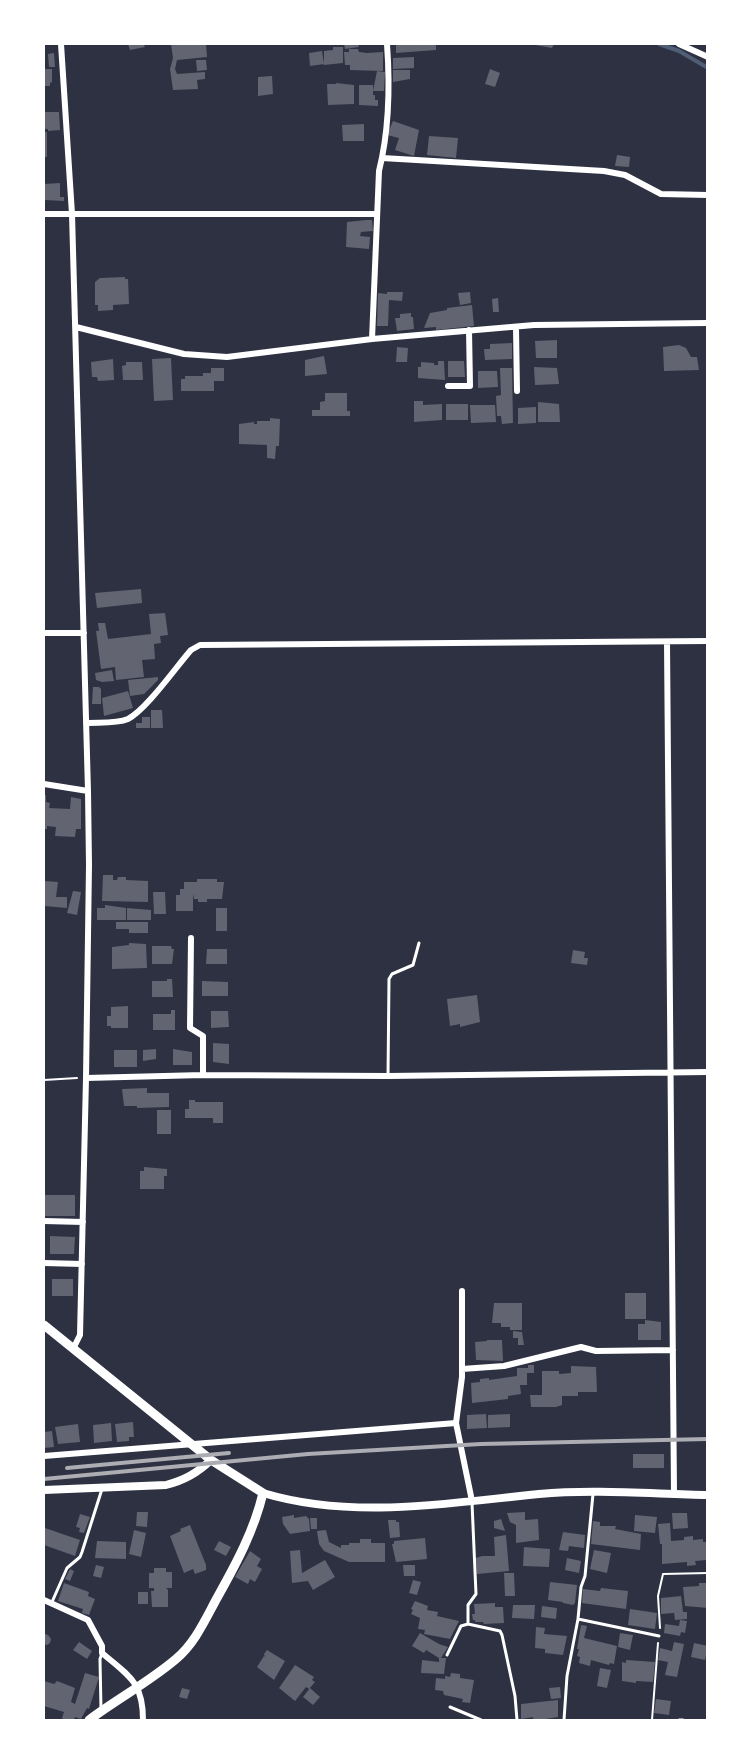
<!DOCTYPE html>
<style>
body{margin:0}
#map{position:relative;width:751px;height:1764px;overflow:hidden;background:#2d3142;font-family:"Source Sans 3",sans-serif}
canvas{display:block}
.frame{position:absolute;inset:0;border:45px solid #fff;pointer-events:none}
</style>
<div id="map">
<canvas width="751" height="1764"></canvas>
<div class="frame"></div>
</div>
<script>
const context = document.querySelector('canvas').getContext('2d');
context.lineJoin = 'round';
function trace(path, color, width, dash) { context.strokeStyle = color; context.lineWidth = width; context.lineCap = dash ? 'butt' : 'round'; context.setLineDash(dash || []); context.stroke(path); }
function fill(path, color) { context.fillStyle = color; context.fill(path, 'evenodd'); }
trace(new Path2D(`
 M 659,44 L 679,51 L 708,68`), '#4f5d75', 4);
fill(new Path2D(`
 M 128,44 L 148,44 L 148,45 L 144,45 L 145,47 L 130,50 Z
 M 171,44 L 206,44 L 207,57 L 177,60 L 175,69 L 177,74 L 205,72 L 205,79 L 197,80 L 198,89 L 173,90 L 170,69 L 173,58 Z
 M 344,44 L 358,44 L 359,47 L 345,49 Z
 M 396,44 L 436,44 L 436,50 L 396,53 Z
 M 530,44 L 554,44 L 552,48 Z
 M 333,47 L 343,47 L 343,63 L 324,65 L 324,51 L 333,50 Z
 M 349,49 L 358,49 L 359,52 L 367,53 L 383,52 L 383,71 L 350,70 L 350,65 L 345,65 L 344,52 L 349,52 Z
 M 322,51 L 324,64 L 310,66 L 309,53 Z
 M 54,53 L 55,67 L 49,67 L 48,54 Z
 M 414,57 L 414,68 L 393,69 L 393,58 Z
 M 196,60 L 206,60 L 207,70 L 197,71 Z
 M 44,69 L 52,69 L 52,82 L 50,83 L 50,86 L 44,86 Z
 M 490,69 L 500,73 L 495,87 L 485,84 Z
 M 393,70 L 410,70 L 410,79 L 393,82 Z
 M 377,71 L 385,72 L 384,91 L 373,91 Z
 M 272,76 L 273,94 L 258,96 L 258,77 Z
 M 336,83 L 354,85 L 354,104 L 328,105 L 327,84 L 336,84 Z
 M 359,85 L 373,85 L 373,95 L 375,95 L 375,100 L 378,100 L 378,106 L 359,105 Z
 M 44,112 L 59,112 L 60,130 L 48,131 L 48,129 L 44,129 Z
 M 393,121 L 419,130 L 414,156 L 395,150 L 399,138 L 387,135 Z
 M 364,124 L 364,141 L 343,141 L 342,125 Z
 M 44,132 L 47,132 L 47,157 L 44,157 Z
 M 429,136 L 458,138 L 456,158 L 427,155 Z
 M 617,155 L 630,157 L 629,167 L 615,166 Z
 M 60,183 L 60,197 L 64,197 L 64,201 L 44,200 L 44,184 Z
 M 366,220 L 372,220 L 373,231 L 361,232 L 360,236 L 370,237 L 369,249 L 346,247 L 347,222 Z
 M 125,277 L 125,279 L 128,279 L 129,304 L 113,305 L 113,310 L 98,311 L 98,305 L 95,305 L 95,282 L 100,278 Z
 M 387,292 L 403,292 L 402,301 L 389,300 L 388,326 L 377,326 L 378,293 L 387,294 Z
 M 470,292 L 471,303 L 460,305 L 458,293 Z
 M 498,298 L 499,312 L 493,312 L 492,299 Z
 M 472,305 L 474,326 L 436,330 L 436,327 L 424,328 L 430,313 L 447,310 L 447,308 Z
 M 411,313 L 411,317 L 413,317 L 414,329 L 397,331 L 395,318 L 400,318 L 400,314 Z
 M 557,340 L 557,358 L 536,358 L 535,341 Z
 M 512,343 L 512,359 L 485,360 L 484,349 L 490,349 L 490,344 Z
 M 679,345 L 686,348 L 691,357 L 697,357 L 699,370 L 664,371 L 663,347 Z
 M 397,347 L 408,348 L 407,362 L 396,362 Z
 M 324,356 L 327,374 L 305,376 L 305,360 Z
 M 171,358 L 173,400 L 154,401 L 152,359 Z
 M 113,359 L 114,380 L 98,381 L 97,377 L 92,377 L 91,362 Z
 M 438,361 L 444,361 L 445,380 L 418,378 L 418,367 L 421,367 L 421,362 L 434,363 L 434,365 L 438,365 Z
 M 448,361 L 464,361 L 465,377 L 448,377 Z
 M 126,362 L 142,362 L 143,380 L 123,380 L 122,366 L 126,365 Z
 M 534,367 L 557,368 L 559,384 L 535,385 Z
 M 211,368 L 224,368 L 224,381 L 214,381 L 214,391 L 181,391 L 181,379 L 185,379 L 185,376 L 203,376 L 203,373 L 211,373 Z
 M 500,368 L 512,368 L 513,423 L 502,424 L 501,416 L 497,416 L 496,396 L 501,395 Z
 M 478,371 L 497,371 L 498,387 L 478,388 Z
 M 325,393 L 347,393 L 347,411 L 350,411 L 350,416 L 312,416 L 312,410 L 320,410 L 320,402 L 325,401 Z
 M 414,401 L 423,401 L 423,405 L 442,404 L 442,420 L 414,422 Z
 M 538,402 L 559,404 L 560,422 L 538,422 Z
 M 446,404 L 468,404 L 468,420 L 446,420 Z
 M 470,405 L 495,405 L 496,422 L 471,423 Z
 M 536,407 L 536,423 L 518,424 L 518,408 Z
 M 270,418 L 280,419 L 279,446 L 276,446 L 275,459 L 267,458 L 267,445 L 239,444 L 239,424 L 254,422 L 254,424 L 257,424 L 257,421 L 270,421 Z
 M 141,589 L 142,603 L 97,608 L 95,593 Z
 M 165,613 L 168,635 L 160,636 L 161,643 L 154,644 L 155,659 L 142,660 L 144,677 L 116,680 L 115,667 L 101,669 L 96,631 L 99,631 L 98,623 L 105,623 L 108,639 L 151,634 L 149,614 Z
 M 112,670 L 114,681 L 102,682 L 96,680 L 95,673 Z
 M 158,677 L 158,680 L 144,694 L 130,696 L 128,680 Z
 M 93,687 L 99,687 L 101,689 L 101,704 L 92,704 Z
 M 128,691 L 133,708 L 104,716 L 102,698 Z
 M 151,710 L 162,710 L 163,728 L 151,728 Z
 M 142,717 L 150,717 L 150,728 L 136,728 L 136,723 L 142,723 Z
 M 44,795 L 46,795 L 46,802 L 50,803 L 49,808 L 70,809 L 71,797 L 81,799 L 81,829 L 76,829 L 75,837 L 55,836 L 56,827 L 47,826 L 47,829 L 44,829 Z
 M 103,875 L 113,875 L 113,880 L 117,880 L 118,877 L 126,877 L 126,880 L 148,881 L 148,902 L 102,901 Z
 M 197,879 L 217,879 L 217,882 L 224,882 L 222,899 L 207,899 L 207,902 L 198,902 L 198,899 L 194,899 L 193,894 L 193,911 L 176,911 L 176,895 L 180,895 L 180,889 L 184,889 L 184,882 L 197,882 Z
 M 44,881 L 58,882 L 56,897 L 67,897 L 67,908 L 44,906 Z
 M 73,891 L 81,892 L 77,915 L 67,913 Z
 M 153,892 L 165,892 L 166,914 L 154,914 Z
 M 105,905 L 126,908 L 126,920 L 97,920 L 97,908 L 105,908 Z
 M 127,908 L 151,910 L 151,920 L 127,920 Z
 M 216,908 L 227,908 L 227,931 L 216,931 Z
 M 116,922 L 148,922 L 148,933 L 129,933 L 129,929 L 116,929 Z
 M 129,943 L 146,944 L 147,968 L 112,969 L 112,947 L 129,945 Z
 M 152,946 L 171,946 L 172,949 L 174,949 L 172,964 L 152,964 Z
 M 207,949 L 227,949 L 227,964 L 206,964 Z
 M 573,950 L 585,952 L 584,958 L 588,958 L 587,965 L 571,963 Z
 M 167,979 L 172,979 L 173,997 L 152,997 L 152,981 L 167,981 Z
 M 202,981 L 228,982 L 228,996 L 202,996 Z
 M 477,995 L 480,1022 L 460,1027 L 460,1024 L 450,1026 L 447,999 Z
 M 128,1006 L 128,1028 L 111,1028 L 111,1026 L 107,1026 L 107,1016 L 111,1016 L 111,1007 Z
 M 171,1010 L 175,1010 L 175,1030 L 153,1030 L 153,1014 L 171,1014 Z
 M 211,1011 L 228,1011 L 229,1027 L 211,1028 Z
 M 213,1043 L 229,1044 L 229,1064 L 213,1062 Z
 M 156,1049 L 156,1059 L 143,1061 L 143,1050 Z
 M 173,1049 L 192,1052 L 192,1065 L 173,1065 Z
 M 114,1050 L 137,1050 L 137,1067 L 114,1067 Z
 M 147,1088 L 147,1093 L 169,1093 L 169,1107 L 137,1108 L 137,1106 L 124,1106 L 122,1089 Z
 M 189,1100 L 195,1100 L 195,1102 L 223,1102 L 223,1123 L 213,1123 L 213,1118 L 185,1118 L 185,1109 L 189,1109 Z
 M 157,1110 L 171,1110 L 171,1134 L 157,1134 Z
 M 144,1167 L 167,1169 L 167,1176 L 164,1176 L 164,1189 L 140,1189 L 140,1171 L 144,1171 Z
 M 44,1195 L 75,1195 L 75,1216 L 44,1216 Z
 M 50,1236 L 75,1237 L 74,1254 L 50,1254 Z
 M 52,1279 L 73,1279 L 73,1296 L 52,1296 Z
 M 625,1293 L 646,1293 L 646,1319 L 625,1319 Z
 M 494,1303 L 522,1303 L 522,1330 L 510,1330 L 510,1327 L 501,1327 L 501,1323 L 492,1323 Z
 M 645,1320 L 661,1322 L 661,1340 L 638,1340 L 638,1324 L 645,1324 Z
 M 513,1331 L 522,1332 L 524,1345 L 518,1345 L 518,1338 L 513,1338 Z
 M 487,1340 L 502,1340 L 503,1361 L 476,1360 L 475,1342 L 487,1341 Z
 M 528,1365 L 534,1365 L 534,1373 L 527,1373 L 527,1385 L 520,1385 L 521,1394 L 508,1396 L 508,1399 L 472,1403 L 471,1383 L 480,1382 L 480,1379 L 489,1378 L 489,1380 L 517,1376 L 517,1368 L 528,1368 Z
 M 571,1366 L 596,1367 L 597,1392 L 578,1392 L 578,1396 L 562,1396 L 562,1405 L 556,1407 L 531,1407 L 530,1395 L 542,1395 L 542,1371 L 559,1371 L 559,1374 L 571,1373 Z
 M 486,1414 L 487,1428 L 467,1429 L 467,1415 Z
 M 510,1414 L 510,1427 L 488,1428 L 488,1415 Z
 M 133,1422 L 134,1437 L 129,1437 L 129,1441 L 117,1442 L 115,1424 Z
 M 111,1423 L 112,1441 L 94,1443 L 93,1425 Z
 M 78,1424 L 80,1442 L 58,1444 L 55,1427 Z
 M 52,1431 L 54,1447 L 44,1448 L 44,1432 Z
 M 633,1454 L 664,1454 L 664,1468 L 633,1468 Z
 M 137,1512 L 148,1512 L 147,1527 L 136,1526 Z
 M 525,1512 L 525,1520 L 538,1519 L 539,1540 L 516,1543 L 516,1525 L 510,1522 L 507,1513 Z
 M 672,1513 L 687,1513 L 688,1528 L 673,1529 Z
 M 80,1514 L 90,1517 L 84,1533 L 79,1532 L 80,1528 L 76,1527 Z
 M 294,1515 L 294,1518 L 306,1516 L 309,1519 L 310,1531 L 290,1534 L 283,1524 L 282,1517 Z
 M 635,1515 L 657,1517 L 655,1533 L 634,1531 Z
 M 310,1518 L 317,1518 L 317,1529 L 311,1529 Z
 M 501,1519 L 505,1531 L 494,1528 L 494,1521 Z
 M 388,1520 L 396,1520 L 396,1522 L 399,1522 L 400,1537 L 390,1538 Z
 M 593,1521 L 600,1522 L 600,1526 L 616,1526 L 615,1529 L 641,1534 L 640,1550 L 591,1544 Z
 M 670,1523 L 671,1541 L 684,1540 L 684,1537 L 693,1536 L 693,1540 L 703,1539 L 703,1542 L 706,1542 L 707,1560 L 695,1561 L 696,1565 L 687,1566 L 687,1562 L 662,1564 L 662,1544 L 660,1544 L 658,1524 Z
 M 190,1525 L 206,1565 L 206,1570 L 195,1574 L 193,1569 L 184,1573 L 170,1536 L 181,1531 L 180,1529 Z
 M 45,1528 L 80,1540 L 75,1556 L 44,1545 Z
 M 134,1530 L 146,1533 L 141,1557 L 129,1554 Z
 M 326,1530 L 329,1542 L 341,1548 L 341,1545 L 349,1545 L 349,1543 L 360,1543 L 360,1539 L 371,1539 L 371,1543 L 385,1543 L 385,1562 L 349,1562 L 324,1551 L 319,1544 L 317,1531 Z
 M 563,1532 L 585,1535 L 584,1548 L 569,1546 L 568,1551 L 559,1550 Z
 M 506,1535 L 509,1571 L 477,1574 L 476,1558 L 482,1556 L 495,1556 L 494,1537 Z
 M 425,1538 L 427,1559 L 396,1562 L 392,1544 L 394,1544 L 394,1541 Z
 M 97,1541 L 126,1542 L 126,1559 L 95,1558 Z
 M 219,1541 L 231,1547 L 226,1556 L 214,1550 Z
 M 524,1547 L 550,1549 L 549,1567 L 523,1566 Z
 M 300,1550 L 302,1573 L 325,1560 L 335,1577 L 313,1590 L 308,1581 L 292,1583 L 290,1551 Z
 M 594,1550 L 611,1553 L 607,1573 L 590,1569 Z
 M 250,1551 L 261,1559 L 257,1566 L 262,1569 L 255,1582 L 250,1579 L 248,1584 L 235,1577 Z
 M 567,1558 L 581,1561 L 579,1573 L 565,1570 Z
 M 96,1565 L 104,1567 L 101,1578 L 93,1576 Z
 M 403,1565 L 415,1565 L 415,1576 L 404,1576 Z
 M 154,1568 L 166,1568 L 166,1572 L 172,1572 L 172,1588 L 166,1588 L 168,1590 L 168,1607 L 152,1607 L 151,1591 L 154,1591 L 154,1588 L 149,1588 L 149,1573 L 154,1573 Z
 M 70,1569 L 74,1571 L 70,1581 L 65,1579 Z
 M 504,1573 L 514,1573 L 515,1596 L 505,1596 Z
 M 413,1580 L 421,1582 L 417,1595 L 409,1593 Z
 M 550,1582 L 577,1585 L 575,1603 L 573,1605 L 563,1603 L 563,1602 L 548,1600 Z
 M 64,1583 L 89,1592 L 88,1596 L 95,1599 L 89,1615 L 82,1613 L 83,1609 L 58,1601 Z
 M 699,1583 L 708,1583 L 708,1608 L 685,1606 L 683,1587 L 699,1586 Z
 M 601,1588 L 628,1591 L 626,1609 L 582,1603 L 583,1589 L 600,1591 Z
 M 138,1592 L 148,1592 L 148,1604 L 138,1604 Z
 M 681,1596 L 683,1612 L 687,1612 L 687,1619 L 675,1620 L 674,1613 L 661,1614 L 661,1598 Z
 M 415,1601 L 428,1606 L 427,1610 L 438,1612 L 437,1616 L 459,1621 L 450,1639 L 424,1634 L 425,1630 L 418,1629 L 420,1618 L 411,1614 L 413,1610 L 411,1609 Z
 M 495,1603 L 495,1607 L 503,1607 L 504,1623 L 484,1624 L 483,1622 L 475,1622 L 475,1620 L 473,1620 L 472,1614 L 475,1614 L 474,1604 Z
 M 513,1605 L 535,1605 L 534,1619 L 512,1618 Z
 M 542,1606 L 557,1608 L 556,1619 L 541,1617 Z
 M 630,1609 L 657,1613 L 655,1629 L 628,1625 Z
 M 680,1620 L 687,1621 L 685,1633 L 681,1632 L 680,1636 L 664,1633 L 665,1624 L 679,1626 Z
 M 581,1625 L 587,1626 L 584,1638 L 617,1646 L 614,1664 L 610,1663 L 609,1665 L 591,1660 L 590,1666 L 579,1663 L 580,1657 L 577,1656 L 579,1649 L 577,1649 Z
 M 536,1627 L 545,1628 L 544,1634 L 567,1636 L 563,1655 L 545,1653 L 545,1649 L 535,1648 Z
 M 420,1633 L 439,1644 L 448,1647 L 441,1658 L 446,1658 L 444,1674 L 421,1673 L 422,1660 L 439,1662 L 439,1658 L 426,1650 L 424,1653 L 412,1646 Z
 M 620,1633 L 633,1635 L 630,1650 L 618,1647 Z
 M 46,1634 L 49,1636 L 51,1639 L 50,1643 L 47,1645 L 44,1644 L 44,1635 Z
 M 79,1642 L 92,1651 L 87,1659 L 73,1650 Z
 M 674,1642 L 684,1644 L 677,1677 L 665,1675 L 668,1662 L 658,1660 L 660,1648 L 672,1651 Z
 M 694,1643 L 708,1646 L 705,1660 L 691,1657 Z
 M 267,1650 L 285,1661 L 274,1680 L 257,1667 L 264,1656 L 265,1657 L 264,1654 Z
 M 626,1660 L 655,1662 L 653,1682 L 636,1681 L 636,1683 L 622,1681 L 622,1662 L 626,1663 Z
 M 295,1665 L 314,1677 L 312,1680 L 315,1682 L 309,1689 L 306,1687 L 295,1701 L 279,1688 Z
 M 600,1668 L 611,1670 L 607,1688 L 597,1686 Z
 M 85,1673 L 99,1677 L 89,1709 L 87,1708 L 81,1719 L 75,1717 L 74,1720 L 64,1720 L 62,1718 L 64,1712 L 44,1706 L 44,1681 L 54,1684 L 57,1681 L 75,1688 L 71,1702 L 75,1704 Z
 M 451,1673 L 460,1674 L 460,1678 L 474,1680 L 470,1703 L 462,1702 L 463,1699 L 444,1695 L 443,1691 L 435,1690 L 436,1678 L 445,1679 L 445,1676 L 450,1677 Z
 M 560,1687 L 561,1698 L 551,1699 L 549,1688 Z
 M 182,1688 L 190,1690 L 187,1699 L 179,1697 Z
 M 310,1688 L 320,1697 L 313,1705 L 303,1697 Z
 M 656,1699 L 671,1701 L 669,1715 L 654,1713 Z
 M 558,1700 L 558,1717 L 539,1720 L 533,1720 L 533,1717 L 521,1719 L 521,1704 Z`), '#626471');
trace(new Path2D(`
 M 44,1080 L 77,1078
 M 660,1628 L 658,1596 L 663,1574 L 708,1573
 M 652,1720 L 658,1643`), '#fff', 2);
trace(new Path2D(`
 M 388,1076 L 389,979 L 392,974 L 413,965 L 419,943
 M 593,1494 L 585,1576 L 581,1587 L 578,1619 L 659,1636
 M 52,1602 L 67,1568 L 80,1557 L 82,1552 L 102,1489
 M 468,1624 L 500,1631 L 502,1635 L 515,1696 L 517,1720
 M 447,1655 L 461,1626 L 468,1624 L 468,1605 L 476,1594 L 472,1503
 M 450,1707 L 481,1720
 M 101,1709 L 100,1659 L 102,1653
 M 564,1720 L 567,1676 L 578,1619
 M 679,1720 L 683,1720`), '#fff', 3);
trace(new Path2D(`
 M 61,44 L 72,214 L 88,791 L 89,865 L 86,1078 L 80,1335 L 73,1349
 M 679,44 L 708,57
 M 382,158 L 604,171 L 625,175 L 661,194 L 708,195
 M 44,214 L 377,214
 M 76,327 L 184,354 L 227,357 L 372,339 L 534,325 L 708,323
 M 516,328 L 517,391
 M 372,339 L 379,171 C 389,131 390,85 387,44
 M 448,386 L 470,386 L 469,330
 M 44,633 L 84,633
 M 667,642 L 674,1494
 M 86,723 C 99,722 116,724 128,719 C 146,710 176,667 191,650 L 200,645 L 708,641
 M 44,784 L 88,791
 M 191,938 L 190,1028 L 203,1036 L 203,1075
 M 86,1078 L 203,1075 L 388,1076 L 708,1072
 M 44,1221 L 83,1222
 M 44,1263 L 82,1264
 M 462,1291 L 462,1377 L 456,1423 L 472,1501
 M 462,1369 L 504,1366 L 581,1347 L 596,1351 L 673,1350
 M 44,1456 L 456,1423
 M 44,1600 L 88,1620 L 102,1646 L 102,1653 C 129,1676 143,1682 143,1720`), '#fff', 6);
trace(new Path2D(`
 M 44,1490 L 166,1485 C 185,1480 197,1473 211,1460
 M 263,1493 C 353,1520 448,1503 539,1494 C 595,1489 652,1494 708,1495`), '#fff', 8);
trace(new Path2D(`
 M 44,1325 L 211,1460 L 263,1493 C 254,1531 236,1564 217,1598 C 205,1620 195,1643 176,1659 C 149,1682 117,1699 89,1720`), '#fff', 9);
trace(new Path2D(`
 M 67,1468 L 229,1453
 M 44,1479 L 308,1454 L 481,1444 L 708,1439`), '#abadb3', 4);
</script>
